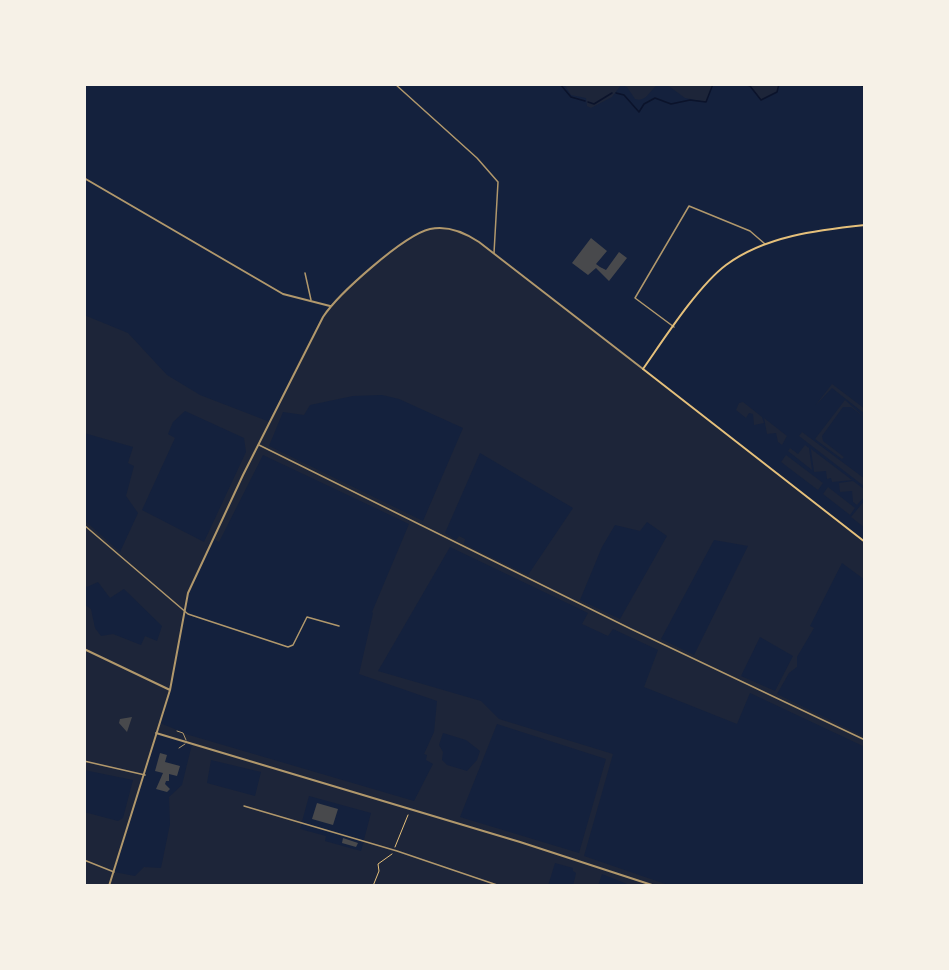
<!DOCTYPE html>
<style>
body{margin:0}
#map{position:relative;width:949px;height:970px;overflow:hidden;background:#14213d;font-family:Inter,sans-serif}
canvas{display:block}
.frame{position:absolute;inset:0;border:86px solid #f6f1e7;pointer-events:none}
</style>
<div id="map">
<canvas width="949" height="970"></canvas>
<div class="frame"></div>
</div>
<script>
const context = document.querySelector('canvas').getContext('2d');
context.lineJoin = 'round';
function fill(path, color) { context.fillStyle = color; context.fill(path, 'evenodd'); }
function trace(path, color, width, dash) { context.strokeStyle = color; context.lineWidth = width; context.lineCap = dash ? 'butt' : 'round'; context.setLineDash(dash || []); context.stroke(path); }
fill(new Path2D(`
 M 564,84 L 658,84 C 650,90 646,103 635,99 L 627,87 L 621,85 L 612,97 L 591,108 L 587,106 L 586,98 L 571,95 Z
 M 666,84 L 713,84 L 706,102 L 685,98 Z
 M 744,84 L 779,84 L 777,92 L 761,100 L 750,86 Z
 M 430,229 L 447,229 L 470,236 L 865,542 L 865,580 L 842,563 L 810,626 L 814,628 L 797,657 L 797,667 L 789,673 L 777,694 L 865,737 L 865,747 L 750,693 L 737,724 L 644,687 L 658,650 L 613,629 L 608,636 L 582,624 L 588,613 L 450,547 L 378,671 L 481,701 L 499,719 L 613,754 L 584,856 L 671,886 L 632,886 L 602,874 L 598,886 L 573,886 L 576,873 L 573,871 L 573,868 L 555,863 L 548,886 L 84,886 L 84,812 L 118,821 L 123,818 L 133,780 L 84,770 L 84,604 L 91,609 L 95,628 L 101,636 L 113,634 L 141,645 L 145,636 L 157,641 L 162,626 L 124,589 L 110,598 L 98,582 L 87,587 L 84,584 L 84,520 L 120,552 L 138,513 L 126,496 L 134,466 L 128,463 L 133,447 L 84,433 L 84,315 L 128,333 L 167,375 L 200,395 L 270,422 C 289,384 306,339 332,304 C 349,281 405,241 430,229 ZM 382,395 L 399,399 L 463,428 L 423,521 L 269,446 L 283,412 L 304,415 L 310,405 L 353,396 ZM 185,411 L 244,438 L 246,452 L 204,542 L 142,510 L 175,438 L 168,434 L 173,422 ZM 480,453 L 573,508 L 528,575 L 464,544 L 465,539 L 459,536 L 456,540 L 445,533 ZM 263,455 L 409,524 L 372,612 L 373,613 L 359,674 L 437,701 L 434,732 L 424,754 L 427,755 L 426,760 L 433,764 L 414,801 L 189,735 L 160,723 L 170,690 L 185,600 L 213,539 L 219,542 ZM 647,522 L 667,536 L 620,619 L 580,600 L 602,547 L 615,525 L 640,531 ZM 714,540 L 748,546 L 694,655 L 661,639 ZM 760,637 L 793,656 L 775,691 L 741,676 ZM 497,724 L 606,759 L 579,853 L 460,817 ZM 156,733 L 192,744 L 182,785 L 169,797 L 170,824 L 161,868 L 144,867 L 135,876 L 114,872 ZM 443,733 L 466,740 L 480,751 L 477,760 L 467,771 L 447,765 L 442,760 L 443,752 L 439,745 ZM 211,760 L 261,772 L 255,796 L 207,783 ZM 309,796 L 371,813 L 361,851 L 325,841 L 326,836 L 300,829 Z
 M 832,384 L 865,409 L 865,414 L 832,388 L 815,406 Z
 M 845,400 L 865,418 L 851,407 L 843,407 L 822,436 L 823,441 L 844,457 L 842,459 L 815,439 Z
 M 743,402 L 762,417 L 764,423 L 754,425 L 753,414 L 749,413 L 746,418 L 736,410 L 739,403 Z
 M 764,418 L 787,436 L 782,445 L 778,442 L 776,433 L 767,434 Z
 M 802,432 L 865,479 L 865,487 L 799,436 Z
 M 805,445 L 809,448 L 812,470 L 788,451 L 790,448 L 798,454 Z
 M 811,450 L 811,449 L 852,480 L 832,482 L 831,478 L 827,479 L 826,471 L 814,472 Z
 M 786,455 L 823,483 L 818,490 L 781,462 Z
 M 853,481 L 865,490 L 865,496 L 857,505 L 853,502 L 852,491 L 840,492 L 839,483 Z
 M 828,487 L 855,508 L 850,515 L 823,494 Z
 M 865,500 L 865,528 L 851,517 Z`), '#1d2539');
trace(new Path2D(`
 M 560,84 L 571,97 L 585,101
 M 744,84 L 750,86 L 761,100 L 777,92 L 779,84
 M 858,84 L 865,87
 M 616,93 L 624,95 L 639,112 L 644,104 L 655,98 L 671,104 L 690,100 L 706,102 L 713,84
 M 588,102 L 594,104 L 612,93`), '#0b132b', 1.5);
fill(new Path2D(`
 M 591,238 L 607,251 L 596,264 L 600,267 L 606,270 L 619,252 L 627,258 L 609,281 L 596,268 L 588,275 L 572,263 Z
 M 132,717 L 127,732 L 119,723 L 120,719 Z
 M 160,753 L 167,755 L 165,762 L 180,766 L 177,776 L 169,774 L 169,781 L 166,781 L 165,784 L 170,789 L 167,792 L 156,789 L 163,773 L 155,771 Z
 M 317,803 L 338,809 L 333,825 L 312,819 Z
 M 343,838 L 358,843 L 356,847 L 342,843 Z`), '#48494c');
trace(new Path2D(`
 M 395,847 L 408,815
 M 373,886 L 379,871 L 378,864 L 392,854`), '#e5c07b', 1);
trace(new Path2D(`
 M 177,731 L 183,733 L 186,740
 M 179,748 L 185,744`), '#b1986c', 1);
trace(new Path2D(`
 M 244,806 L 397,851 L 500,886`), '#b1986c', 1.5);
trace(new Path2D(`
 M 395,84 L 477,158 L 498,182 L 494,253
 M 305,273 L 311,300
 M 674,327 L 635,298 L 689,206 L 750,231 L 765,244
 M 259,445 L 631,629 L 865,740
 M 84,525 L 188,614 L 288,647 L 293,645 L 307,617 L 339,626
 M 84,761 L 145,775
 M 84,860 L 114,872`), '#b1986c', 1.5);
trace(new Path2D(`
 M 84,178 L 283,294 L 330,306
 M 84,649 L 170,690
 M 156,733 L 520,842 L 655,886
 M 109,886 L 170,690 L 188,593 L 243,475 L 323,317 C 338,294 404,235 430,229 C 448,225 464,232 479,242 L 643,369`), '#b1986c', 2);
trace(new Path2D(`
 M 865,225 C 818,230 765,236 726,265 C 698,286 664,339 643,369 L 865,542`), '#e5c07b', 2);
</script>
